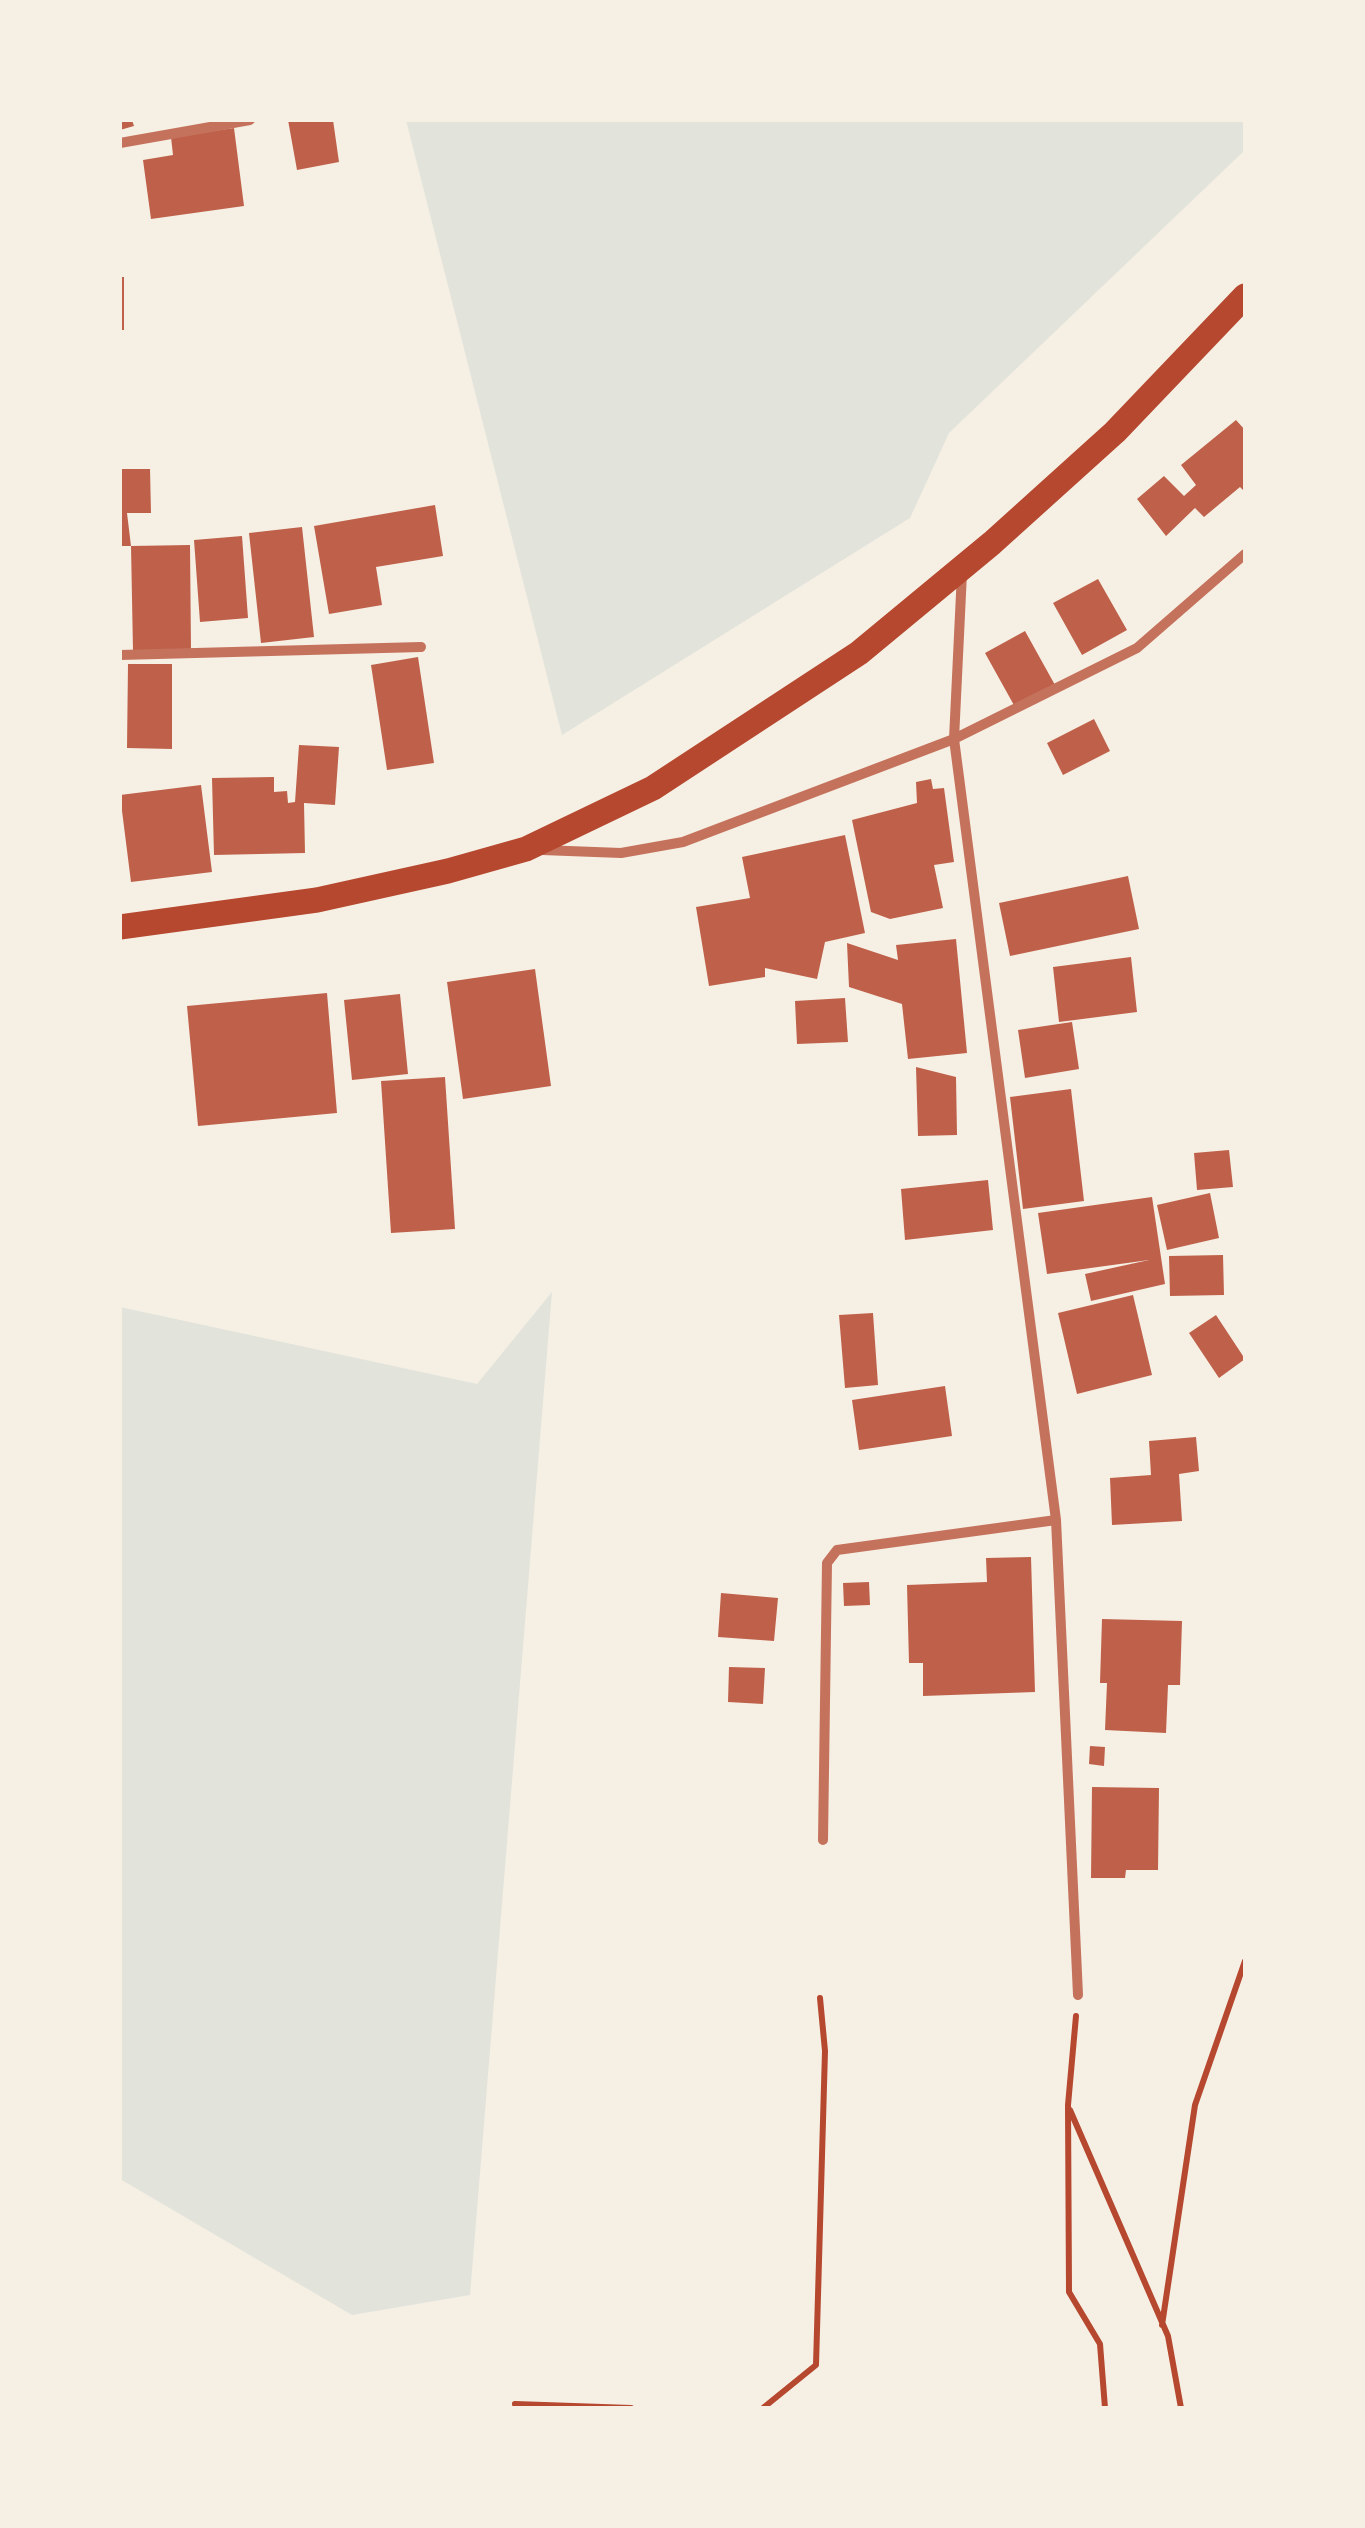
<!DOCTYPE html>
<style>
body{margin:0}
#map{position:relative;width:1365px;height:2528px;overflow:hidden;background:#f6efe4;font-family:Manrope,sans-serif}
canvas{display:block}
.frame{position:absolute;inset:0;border:122px solid #f6efe4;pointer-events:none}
</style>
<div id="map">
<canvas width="1365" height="2528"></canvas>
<div class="frame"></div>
</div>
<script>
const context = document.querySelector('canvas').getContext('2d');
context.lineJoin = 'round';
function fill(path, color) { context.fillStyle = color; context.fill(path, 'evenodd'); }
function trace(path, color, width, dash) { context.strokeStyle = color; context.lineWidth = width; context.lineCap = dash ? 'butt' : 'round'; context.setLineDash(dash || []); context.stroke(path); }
fill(new Path2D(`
 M 406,120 L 1245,120 L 1245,150 L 949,433 L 910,518 L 562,735 Z
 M 552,1292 L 470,2295 L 352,2315 L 120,2179 L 120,1307 L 477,1384 Z`), '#e2e4dc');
fill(new Path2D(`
 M 120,120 L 132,120 L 134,126 L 120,130 Z
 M 288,120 L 333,120 L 339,162 L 297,170 Z
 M 234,128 L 244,206 L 151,219 L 143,160 L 173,155 L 171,137 Z
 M 120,277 L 124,277 L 124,330 L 120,330 Z
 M 1236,420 L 1245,430 L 1245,492 L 1240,487 L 1204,517 L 1195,508 L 1166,536 L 1137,499 L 1164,476 L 1184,496 L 1196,485 L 1181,465 Z
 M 120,469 L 150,469 L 151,513 L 127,513 L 131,546 L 120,546 Z
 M 435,505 L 443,556 L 376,567 L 382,605 L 329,614 L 314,526 Z
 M 302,527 L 314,637 L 261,643 L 249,533 Z
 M 242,536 L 248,618 L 200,622 L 194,540 Z
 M 190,545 L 191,650 L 133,651 L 131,546 Z
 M 1098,579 L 1127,630 L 1082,655 L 1053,603 Z
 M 1025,631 L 1055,685 L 1015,707 L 985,653 Z
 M 418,657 L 434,763 L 387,770 L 371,665 Z
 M 128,664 L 172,664 L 172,749 L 127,748 Z
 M 1094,719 L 1110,751 L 1063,775 L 1047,743 Z
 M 299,745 L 339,747 L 335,805 L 304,803 L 305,853 L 214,855 L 212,778 L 274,777 L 274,792 L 287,791 L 288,803 L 295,802 Z
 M 931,779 L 933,789 L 944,788 L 954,862 L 934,865 L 943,908 L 890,919 L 871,912 L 852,820 L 917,803 L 916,782 Z
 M 201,785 L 212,872 L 131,882 L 120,795 Z
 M 845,835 L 865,933 L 825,942 L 817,979 L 765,968 L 765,977 L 709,986 L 696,907 L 750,898 L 742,857 Z
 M 1128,876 L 1139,929 L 1010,956 L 999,903 Z
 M 956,939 L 967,1053 L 908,1059 L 902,1004 L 849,987 L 847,943 L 898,960 L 896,945 Z
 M 1131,957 L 1137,1012 L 1059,1022 L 1053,967 Z
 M 535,969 L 551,1086 L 463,1099 L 447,982 Z
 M 327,993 L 337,1113 L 198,1126 L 187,1006 Z
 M 400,994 L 408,1074 L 352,1080 L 344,1000 Z
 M 845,998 L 848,1042 L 797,1044 L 795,1001 Z
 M 1072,1022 L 1079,1069 L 1025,1078 L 1018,1030 Z
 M 916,1067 L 956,1077 L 957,1135 L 918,1136 Z
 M 445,1077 L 455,1229 L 391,1233 L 381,1081 Z
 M 1071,1089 L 1084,1201 L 1023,1209 L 1010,1097 Z
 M 1229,1150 L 1233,1187 L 1197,1190 L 1194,1153 Z
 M 988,1180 L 993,1230 L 905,1240 L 901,1189 Z
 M 1210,1193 L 1219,1238 L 1167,1250 L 1157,1205 Z
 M 1152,1197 L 1165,1284 L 1091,1301 L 1085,1274 L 1149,1260 L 1047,1274 L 1038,1213 Z
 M 1223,1255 L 1224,1295 L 1170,1296 L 1169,1256 Z
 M 1133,1295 L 1152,1375 L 1077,1394 L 1058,1313 Z
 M 873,1313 L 878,1385 L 845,1388 L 839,1315 Z
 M 1216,1315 L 1245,1359 L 1219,1378 L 1189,1333 Z
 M 945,1386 L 952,1436 L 859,1450 L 852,1400 Z
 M 1196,1437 L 1199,1471 L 1179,1474 L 1182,1521 L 1112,1525 L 1110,1478 L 1151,1475 L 1149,1441 Z
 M 1031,1557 L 1035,1692 L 923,1696 L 923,1663 L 909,1663 L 907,1585 L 987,1582 L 986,1558 Z
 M 869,1582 L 870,1605 L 844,1606 L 843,1583 Z
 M 721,1593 L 778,1598 L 774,1641 L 718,1637 Z
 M 1102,1619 L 1182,1621 L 1180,1685 L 1168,1685 L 1166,1733 L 1105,1730 L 1107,1683 L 1100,1683 Z
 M 729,1667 L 765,1668 L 763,1704 L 728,1702 Z
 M 1090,1746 L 1105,1747 L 1104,1766 L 1089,1764 Z
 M 1092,1787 L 1159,1788 L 1158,1870 L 1126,1870 L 1125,1878 L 1091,1878 Z`), '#bf614a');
trace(new Path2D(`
 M 1076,2016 L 1068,2105 L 1069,2292 L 1100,2344 L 1105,2408
 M 1070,2110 L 1168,2336 L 1181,2408
 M 1162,2325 L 1195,2105 L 1245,1961
 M 516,2408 L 515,2404 L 631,2408
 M 763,2408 L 816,2365 L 825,2051 L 820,1998`), '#b5482f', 6);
trace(new Path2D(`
 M 120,143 L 250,120
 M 962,573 L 954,739 L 1056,1520 L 1078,1995
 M 120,655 L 421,647
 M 542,850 L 621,853 L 683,842 L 954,739 L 1137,648 L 1245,554
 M 823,1840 L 827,1563 L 837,1550 L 1056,1520`), '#c5725c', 10);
trace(new Path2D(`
 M 120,927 L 317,900 L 448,871 L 526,849 L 653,788 L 859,653 L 992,543 L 1115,432 L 1245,296`), '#b5482f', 25);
</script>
